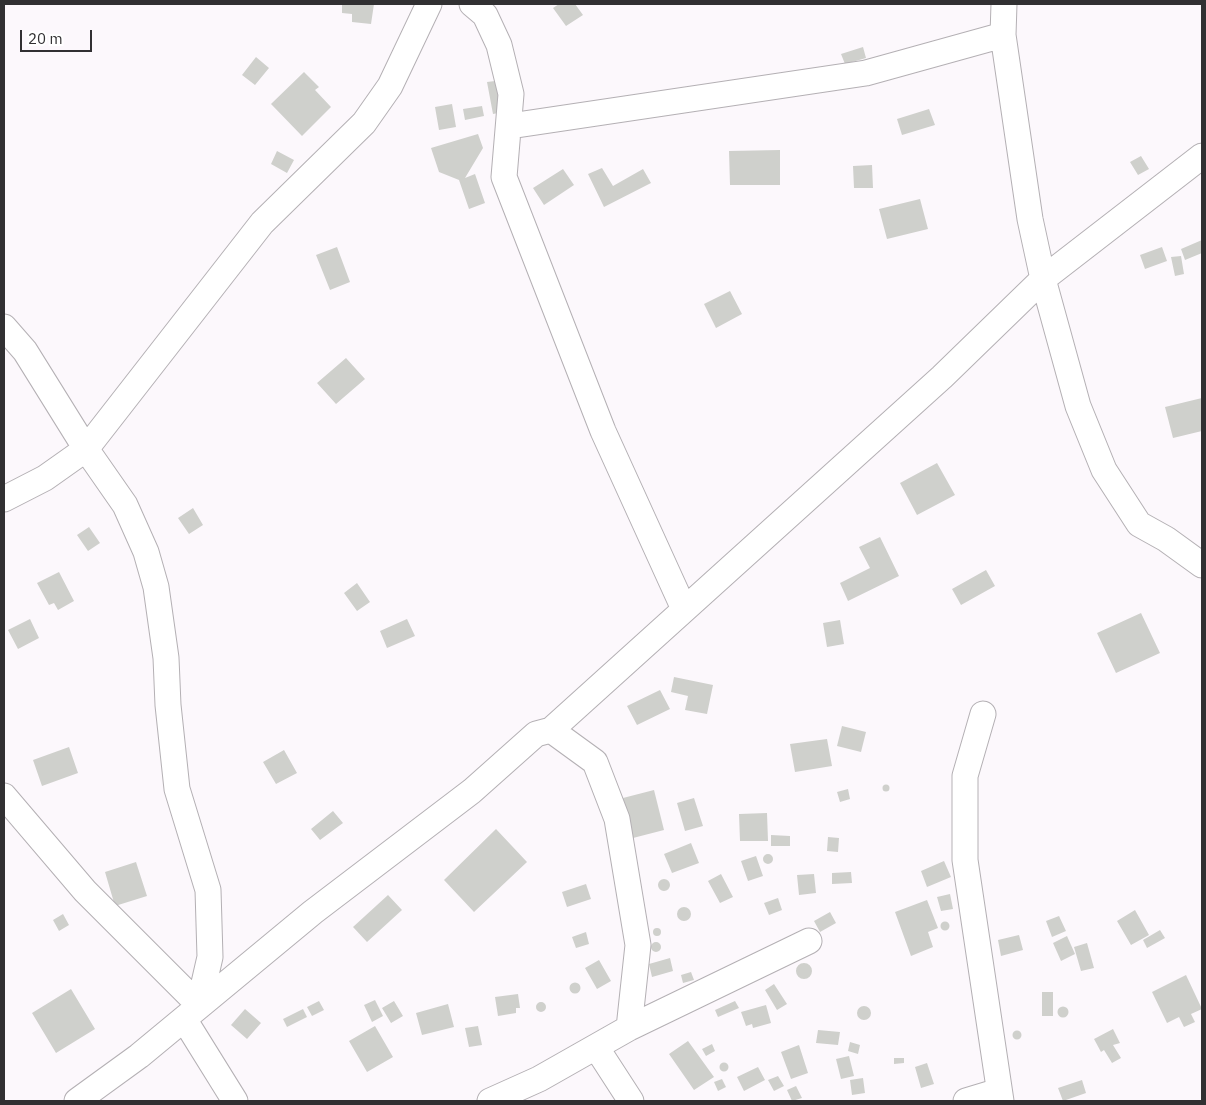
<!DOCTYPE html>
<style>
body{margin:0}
#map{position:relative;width:1206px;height:1105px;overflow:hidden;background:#fcf8fc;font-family:"IBM Plex Sans",sans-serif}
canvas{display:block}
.frame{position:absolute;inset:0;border:5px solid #313032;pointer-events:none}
.scale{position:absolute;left:20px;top:30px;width:72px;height:22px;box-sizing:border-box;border:2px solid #313032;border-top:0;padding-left:6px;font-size:15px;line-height:18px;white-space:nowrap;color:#313032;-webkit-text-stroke:4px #fff;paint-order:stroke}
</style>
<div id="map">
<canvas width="1206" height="1105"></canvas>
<div class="frame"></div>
<div class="scale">20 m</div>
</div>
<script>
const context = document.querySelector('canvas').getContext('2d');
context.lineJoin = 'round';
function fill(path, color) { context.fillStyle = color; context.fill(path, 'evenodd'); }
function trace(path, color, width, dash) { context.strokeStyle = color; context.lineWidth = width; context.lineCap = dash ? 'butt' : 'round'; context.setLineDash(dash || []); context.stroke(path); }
fill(new Path2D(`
 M 342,4 L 374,4 L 371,24 L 352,22 L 352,14 L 342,13 Z
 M 559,4 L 575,4 L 583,15 L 566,26 L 553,8 Z
 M 863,47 L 866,58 L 845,64 L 841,54 Z
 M 256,57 L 269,68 L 255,85 L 242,75 Z
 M 304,72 L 319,87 L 315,90 L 331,107 L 302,136 L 271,104 Z
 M 503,80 L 509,111 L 493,114 L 487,82 Z
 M 452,104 L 456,127 L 439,130 L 435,107 Z
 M 482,106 L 484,116 L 465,120 L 463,109 Z
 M 929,109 L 935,125 L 902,135 L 897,119 Z
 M 478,134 L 483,148 L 465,178 L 475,174 L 485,203 L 469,209 L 459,180 L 439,172 L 431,148 Z
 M 780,150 L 780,185 L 730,185 L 729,151 Z
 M 277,151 L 294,160 L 287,173 L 271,164 Z
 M 1141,156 L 1149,169 L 1138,175 L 1130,162 Z
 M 872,165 L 873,188 L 854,188 L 853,166 Z
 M 602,168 L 613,186 L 643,169 L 651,183 L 604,207 L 588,174 Z
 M 563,169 L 574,185 L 544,205 L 533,188 Z
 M 920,199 L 928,229 L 887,239 L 879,209 Z
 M 1202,240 L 1202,253 L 1185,260 L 1181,249 Z
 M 337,247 L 350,282 L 330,290 L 316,255 Z
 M 1162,247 L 1167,261 L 1145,269 L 1140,255 Z
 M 1181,256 L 1184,274 L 1175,276 L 1171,257 Z
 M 730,291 L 742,314 L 716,328 L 704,304 Z
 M 346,358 L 365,379 L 336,404 L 317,383 Z
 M 1202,398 L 1202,431 L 1173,438 L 1165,407 Z
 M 937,463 L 955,495 L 917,515 L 900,483 Z
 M 193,508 L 203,525 L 189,534 L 178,518 Z
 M 89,527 L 100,543 L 88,551 L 77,535 Z
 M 880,537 L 899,576 L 848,601 L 840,583 L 870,568 L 859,547 Z
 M 986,570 L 995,586 L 961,605 L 952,589 Z
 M 59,572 L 74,601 L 58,610 L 54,603 L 49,605 L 37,583 Z
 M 357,583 L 370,602 L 357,611 L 344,593 Z
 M 1141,613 L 1160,653 L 1116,673 L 1097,633 Z
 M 30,619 L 39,638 L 18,649 L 8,630 Z
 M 407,619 L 415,636 L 387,648 L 380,631 Z
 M 840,620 L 844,644 L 827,647 L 823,623 Z
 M 674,677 L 713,685 L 707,714 L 685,710 L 688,696 L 671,692 Z
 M 660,690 L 670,709 L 637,725 L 627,706 Z
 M 842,726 L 866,732 L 861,752 L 837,746 Z
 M 827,739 L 832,766 L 795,772 L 790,744 Z
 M 69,747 L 78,773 L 42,786 L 33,760 Z
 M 284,750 L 297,773 L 276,784 L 263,762 Z
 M882.5 788a3.5 3.5 0 1 1 7 0a3.5 3.5 0 1 1-7 0Z
 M 848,789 L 850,799 L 840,802 L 837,792 Z
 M 654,790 L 664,830 L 633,838 L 623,798 Z
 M 694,798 L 703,826 L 685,831 L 677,803 Z
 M 333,811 L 343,823 L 320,840 L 311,829 Z
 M 767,813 L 768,841 L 740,841 L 739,814 Z
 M 496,829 L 527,862 L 474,912 L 444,880 Z
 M 771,835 L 790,836 L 790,846 L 771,846 Z
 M 828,837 L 839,838 L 838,852 L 827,851 Z
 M 691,843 L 699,863 L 672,873 L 664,854 Z
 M763 859a5 5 0 1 1 10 0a5 5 0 1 1-10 0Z
 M 756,856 L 763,876 L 748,881 L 741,861 Z
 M 944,861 L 951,877 L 927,887 L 921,871 Z
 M 136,862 L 147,896 L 115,906 L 105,872 Z
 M 851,872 L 852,883 L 832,884 L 832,873 Z
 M 721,874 L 733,897 L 720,903 L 708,881 Z
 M 814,874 L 816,893 L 799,895 L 797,875 Z
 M658 885a6 6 0 1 1 12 0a6 6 0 1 1-12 0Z
 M 586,884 L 591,899 L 567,907 L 562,892 Z
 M 950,894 L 953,909 L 941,911 L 937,897 Z
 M 388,895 L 402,910 L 367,942 L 353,927 Z
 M 778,898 L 782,910 L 769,915 L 764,903 Z
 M 927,900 L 938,928 L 928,932 L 933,947 L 911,956 L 895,912 Z
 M677 914a7 7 0 1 1 14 0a7 7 0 1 1-14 0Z
 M 1135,910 L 1149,935 L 1131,945 L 1117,921 Z
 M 830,912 L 836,923 L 820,932 L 814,921 Z
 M 63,914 L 69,925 L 59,931 L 53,920 Z
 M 1059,916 L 1066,931 L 1052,937 L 1046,921 Z
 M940.5 926a4.5 4.5 0 1 1 9 0a4.5 4.5 0 1 1-9 0Z
 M653 932a4 4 0 1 1 8 0a4 4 0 1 1-8 0Z
 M 1160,930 L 1165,938 L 1147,948 L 1143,940 Z
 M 586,932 L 589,944 L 576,948 L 572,937 Z
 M 1019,935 L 1023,950 L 1001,956 L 998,940 Z
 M 1067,936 L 1075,954 L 1061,961 L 1053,943 Z
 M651 947a5 5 0 1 1 10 0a5 5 0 1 1-10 0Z
 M 1087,943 L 1094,968 L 1081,971 L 1074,947 Z
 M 670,958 L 673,971 L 652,977 L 649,964 Z
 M 599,960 L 611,981 L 597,989 L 585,968 Z
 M796 971a8 8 0 1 1 16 0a8 8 0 1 1-16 0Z
 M 691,972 L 694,980 L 683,983 L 681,975 Z
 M 1186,975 L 1202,1009 L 1191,1014 L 1195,1022 L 1184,1027 L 1179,1017 L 1167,1023 L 1152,992 Z
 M569.5 988a5.5 5.5 0 1 1 11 0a5.5 5.5 0 1 1-11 0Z
 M 774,984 L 787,1004 L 777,1010 L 765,990 Z
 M 71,989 L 95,1029 L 56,1053 L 32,1013 Z
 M 1042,992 L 1053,992 L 1053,1016 L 1042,1016 Z
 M 518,994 L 520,1008 L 516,1008 L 516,1013 L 498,1016 L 495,997 Z
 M 375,1000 L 383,1016 L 372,1022 L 364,1005 Z
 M 319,1001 L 324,1010 L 312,1016 L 307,1007 Z
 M 394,1001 L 403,1016 L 391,1023 L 382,1008 Z
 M 735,1001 L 739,1008 L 718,1017 L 715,1010 Z
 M536 1007a5 5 0 1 1 10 0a5 5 0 1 1-10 0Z
 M 448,1004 L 454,1027 L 422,1035 L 416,1013 Z
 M 766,1005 L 771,1023 L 753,1028 L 752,1024 L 746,1026 L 741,1012 Z
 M857 1013a7 7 0 1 1 14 0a7 7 0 1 1-14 0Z
 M1057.5 1012a5.5 5.5 0 1 1 11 0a5.5 5.5 0 1 1-11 0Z
 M 245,1009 L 261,1023 L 247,1039 L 231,1025 Z
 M 303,1009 L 307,1017 L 287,1027 L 283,1019 Z
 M 375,1026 L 393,1057 L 367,1072 L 349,1041 Z
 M 478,1026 L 482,1045 L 469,1047 L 465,1028 Z
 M 1113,1029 L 1120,1043 L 1113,1045 L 1121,1058 L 1112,1063 L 1104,1050 L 1101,1052 L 1094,1039 Z
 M 818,1030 L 840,1032 L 838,1045 L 816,1043 Z
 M1012.5 1035a4.5 4.5 0 1 1 9 0a4.5 4.5 0 1 1-9 0Z
 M 688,1041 L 714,1077 L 694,1090 L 669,1054 Z
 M 850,1042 L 860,1045 L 858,1054 L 848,1051 Z
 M 712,1044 L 715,1051 L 706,1056 L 702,1049 Z
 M 799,1045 L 808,1073 L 791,1079 L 781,1052 Z
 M 849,1056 L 854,1076 L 841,1079 L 836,1059 Z
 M 894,1058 L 904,1058 L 904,1063 L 894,1064 Z
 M719.5 1067a4.5 4.5 0 1 1 9 0a4.5 4.5 0 1 1-9 0Z
 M 927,1063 L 934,1084 L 921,1088 L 915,1067 Z
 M 758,1067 L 765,1080 L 744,1091 L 737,1077 Z
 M 778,1076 L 784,1086 L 774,1091 L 768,1080 Z
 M 863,1078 L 865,1093 L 852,1095 L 850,1080 Z
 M 722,1079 L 726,1087 L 718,1091 L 714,1082 Z
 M 1082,1080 L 1086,1093 L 1063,1101 L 1058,1088 Z
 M 796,1086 L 802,1098 L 792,1101 L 787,1090 Z`), '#cfd0cc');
const street = new Path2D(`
 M 472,4 L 485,15 L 499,45 L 511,94 L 504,177 L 603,431 L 684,609
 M 1004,4 L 1003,35 L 1030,219 L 1043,279 L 1078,406 L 1104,470 L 1139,524 L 1166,539 L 1202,565
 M 510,126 L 866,73 L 1003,35
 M 4,327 L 25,351 L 86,449 L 125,505 L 146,552 L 156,587 L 166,658 L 168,705 L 177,789 L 208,890 L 210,957 L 199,1005
 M 4,499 L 45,478 L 86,449 L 262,223 L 364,123 L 390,86 L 429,4
 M 983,714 L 965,776 L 965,860 L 1001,1101
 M 4,796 L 85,891 L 199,1005
 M 184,1019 L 235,1101
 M 629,1028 L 809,941
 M 596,1047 L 631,1101
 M 77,1101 L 139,1056 L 313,912 L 472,791 L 536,734 L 551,730 L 942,377 L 1043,279 L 1202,156
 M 490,1101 L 539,1079 L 629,1028 L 638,945 L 617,819 L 595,762 L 551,730
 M 966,1101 L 999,1091`);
trace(street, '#b4b0b4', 27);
trace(street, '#fff', 25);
</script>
